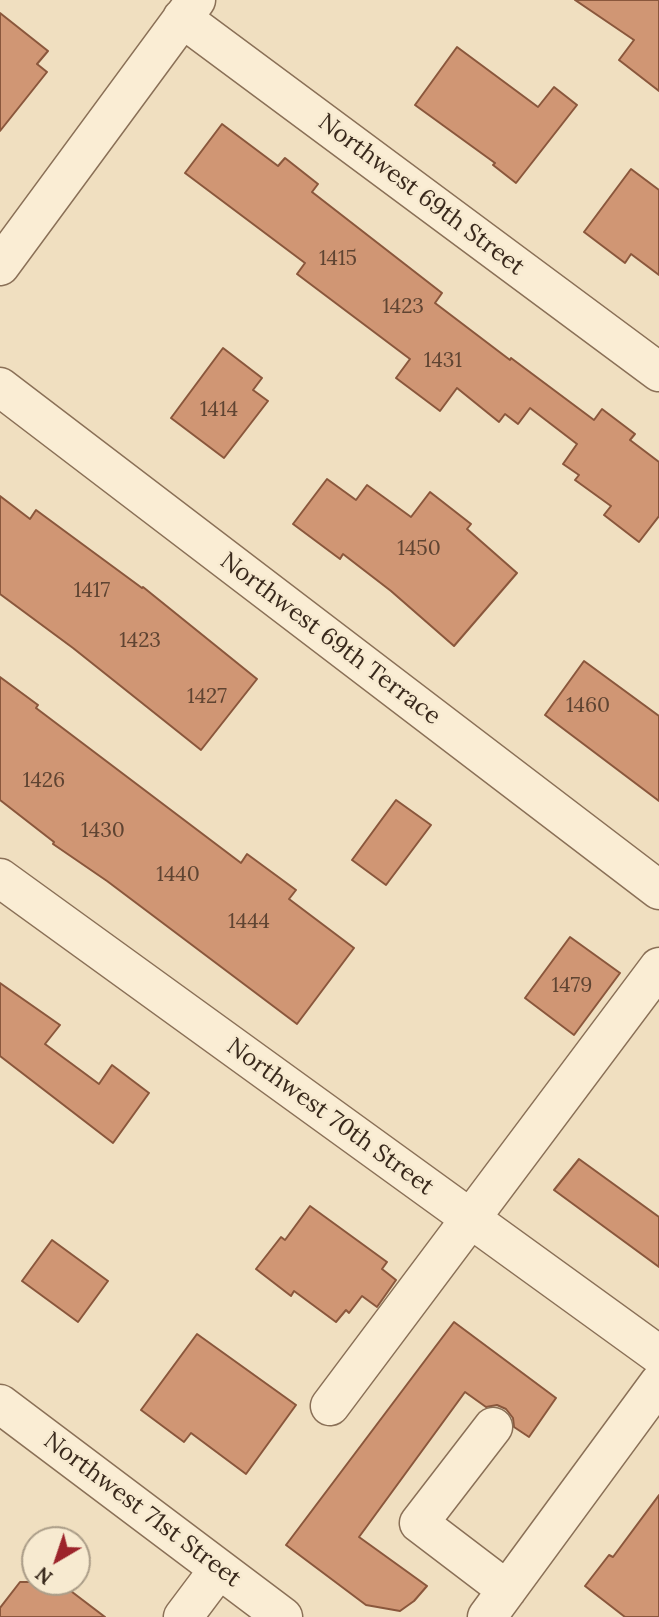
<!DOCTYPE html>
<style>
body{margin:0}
#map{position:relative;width:659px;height:1617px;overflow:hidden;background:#f0dfc0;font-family:Lora,serif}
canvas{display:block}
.north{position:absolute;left:21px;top:1526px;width:70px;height:70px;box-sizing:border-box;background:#f7ead0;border:2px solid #ab9d88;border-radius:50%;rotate:219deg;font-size:19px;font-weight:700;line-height:28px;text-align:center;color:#39291c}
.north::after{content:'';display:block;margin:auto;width:24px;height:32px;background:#9c242b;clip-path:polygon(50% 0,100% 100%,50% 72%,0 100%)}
</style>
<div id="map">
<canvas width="659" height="1617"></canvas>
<div class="north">N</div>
</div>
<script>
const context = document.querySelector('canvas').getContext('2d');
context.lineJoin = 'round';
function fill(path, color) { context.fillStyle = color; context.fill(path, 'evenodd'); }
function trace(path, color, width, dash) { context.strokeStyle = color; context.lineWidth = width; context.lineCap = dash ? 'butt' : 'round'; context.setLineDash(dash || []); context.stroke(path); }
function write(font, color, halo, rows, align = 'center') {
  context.font = font + ' Lora,serif'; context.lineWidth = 5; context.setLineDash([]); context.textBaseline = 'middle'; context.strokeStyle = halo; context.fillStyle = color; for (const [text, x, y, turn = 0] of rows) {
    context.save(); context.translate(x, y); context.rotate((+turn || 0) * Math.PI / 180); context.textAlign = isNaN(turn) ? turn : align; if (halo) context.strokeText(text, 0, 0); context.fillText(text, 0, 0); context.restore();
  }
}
const building = new Path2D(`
 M 575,0 L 659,0 L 659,91 L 619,60 L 634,40 Z
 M 0,13 L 48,51 L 37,64 L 47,72 L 0,131 Z
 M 457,47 L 538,107 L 554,87 L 577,105 L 516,183 L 493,165 L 495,163 L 415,105 Z
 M 222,124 L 278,166 L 285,158 L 318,184 L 312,192 L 442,293 L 435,303 L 510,360 L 511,358 L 594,420 L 602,409 L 635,434 L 630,440 L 659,462 L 659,516 L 639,542 L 604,515 L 611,506 L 575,480 L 579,475 L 563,464 L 577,444 L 530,408 L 518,424 L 505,414 L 499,422 L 457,388 L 440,411 L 396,378 L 410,359 L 297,274 L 305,263 L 185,173 Z
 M 631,169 L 659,190 L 659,275 L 631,254 L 625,263 L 584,232 Z
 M 223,348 L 262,378 L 253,390 L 268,401 L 224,458 L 171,418 Z
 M 327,479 L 356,500 L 367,485 L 411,517 L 430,492 L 471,524 L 467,529 L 517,573 L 454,646 L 391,591 L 343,554 L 340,559 L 293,524 Z
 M 0,496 L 30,519 L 36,510 L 142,588 L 143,587 L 257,679 L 201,750 L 73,648 L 0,594 Z
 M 584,661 L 659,716 L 659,801 L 545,715 Z
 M 0,677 L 38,705 L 36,708 L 241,863 L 247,854 L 296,890 L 289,899 L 354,948 L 297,1024 L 107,881 L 53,844 L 54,842 L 0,800 Z
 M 396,800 L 431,825 L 386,885 L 352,860 Z
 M 570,937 L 620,973 L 574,1035 L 525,998 Z
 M 0,983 L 60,1025 L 45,1044 L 99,1084 L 112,1065 L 149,1093 L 113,1143 L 0,1056 Z
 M 579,1159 L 659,1217 L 659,1267 L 554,1190 Z
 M 310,1206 L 387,1262 L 382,1269 L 396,1280 L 377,1307 L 362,1296 L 349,1313 L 346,1310 L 336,1322 L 294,1291 L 291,1296 L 256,1269 L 281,1237 L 285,1240 Z
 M 52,1240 L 108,1281 L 78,1322 L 22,1281 Z
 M 454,1322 L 556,1398 L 529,1437 L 514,1427 L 513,1418 L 506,1409 L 497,1405 L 486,1407 L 465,1392 L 359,1537 L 427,1586 L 414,1601 L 400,1611 L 366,1605 L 286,1545 Z
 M 197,1334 L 296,1405 L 246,1474 L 191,1433 L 184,1442 L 141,1410 Z
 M 659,1495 L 659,1617 L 625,1617 L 585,1586 L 609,1555 L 613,1557 Z
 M 20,1582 L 59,1582 L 105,1617 L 0,1617 L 0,1608 Z`);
fill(building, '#d09674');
trace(building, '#8a573c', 2);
const minor = new Path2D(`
 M 182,18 L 659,372
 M 0,266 L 196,0
 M 0,387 L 659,890
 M 0,878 L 659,1355
 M 0,1404 L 283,1617
 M 330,1406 L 659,967
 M 493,1427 L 419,1523 L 507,1590
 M 183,1617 L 219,1569
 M 487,1617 L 659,1383`);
trace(minor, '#8a7057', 41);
trace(minor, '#faedd4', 38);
write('21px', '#5f4432', null, [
 ["1415",338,259],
 ["1423",403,307],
 ["1431",443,361],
 ["1414",219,410],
 ["1450",419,549],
 ["1417",92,591],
 ["1423",140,641],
 ["1427",207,697],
 ["1460",588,706],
 ["1426",44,781],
 ["1430",103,831],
 ["1440",178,875],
 ["1444",249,922],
 ["1479",572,986]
]);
write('24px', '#39291c', '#f7ead0', [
 ["Northwest 69th Street",421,195,37],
 ["Northwest 69th Terrace",330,639,37],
 ["Northwest 70th Street",330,1117,36],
 ["Northwest 71st Street",142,1510,37]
]);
</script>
